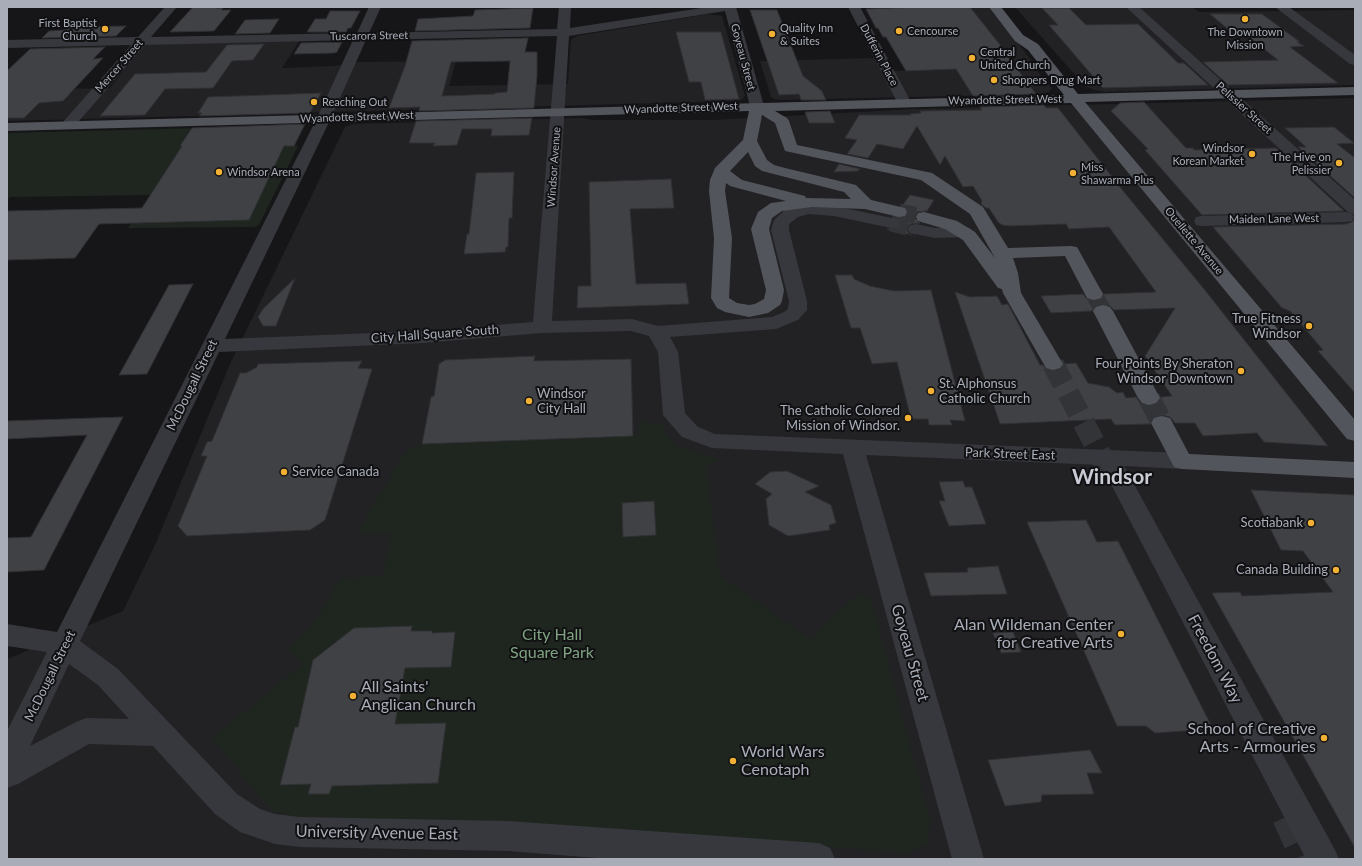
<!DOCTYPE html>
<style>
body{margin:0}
#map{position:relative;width:1362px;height:866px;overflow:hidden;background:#161618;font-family:Lato,sans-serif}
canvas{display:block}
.frame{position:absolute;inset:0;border:8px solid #a8adb8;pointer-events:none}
</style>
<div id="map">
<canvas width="1362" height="866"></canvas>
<div class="frame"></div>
</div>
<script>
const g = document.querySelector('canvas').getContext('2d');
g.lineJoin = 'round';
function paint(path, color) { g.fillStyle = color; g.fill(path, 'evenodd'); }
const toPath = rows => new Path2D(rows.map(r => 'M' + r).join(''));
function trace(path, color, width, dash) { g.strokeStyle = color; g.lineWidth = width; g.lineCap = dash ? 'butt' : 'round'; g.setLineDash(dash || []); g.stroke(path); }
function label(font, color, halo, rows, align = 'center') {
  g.font = font + ' Lato,sans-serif'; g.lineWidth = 4; g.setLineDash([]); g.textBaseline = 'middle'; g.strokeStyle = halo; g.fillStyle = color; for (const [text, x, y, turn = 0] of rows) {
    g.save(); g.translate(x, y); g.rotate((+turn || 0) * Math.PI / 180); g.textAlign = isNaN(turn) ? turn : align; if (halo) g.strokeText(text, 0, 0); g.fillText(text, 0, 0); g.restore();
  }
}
const built = toPath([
 [921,7,994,7,1000,18,1035,66,1039,73,1052,88,1049,92,1039,94,783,100,774,99,771,97,760,61,875,58,894,71,956,69,950,49],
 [1015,7,1192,7,1199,12,1355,10,1355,85,1105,92,1094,90,1085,86],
 [708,14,722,16,745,96,742,100,732,101,7,121,7,90,110,88,141,48,148,43,300,40,282,68,334,66,360,62,456,61,449,86,568,84,571,40,577,36],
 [1355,98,1355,859,7,859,7,659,123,611,155,545,230,364,345,127,354,124,583,118,593,120,713,120,915,109]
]);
const green = toPath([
 [241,127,298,146,259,225,254,227,128,228,150,195,10,197,7,200,7,133],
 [638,422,662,424,666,434,677,446,720,459,706,466,720,576,811,639,858,594,871,599,930,821,928,844,907,853,548,824,301,817,272,811,212,738,304,663,287,651,307,631,325,606,339,579,383,575,391,534,357,533,402,457,413,447,422,444,639,436]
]);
const building = toPath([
 [193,7,216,7,215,8,223,8,221,10,231,10,214,31,170,32,193,7],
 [921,7,970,7,1001,46,1000,46,1036,94,973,96,956,69,906,71,886,37,883,37,878,28,876,28,866,9,921,7],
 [533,8,530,28,415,31,418,19,473,16,475,10,533,8],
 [1042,8,1069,8,1086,25,1138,24,1178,63,1184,63,1208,85,1103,88,1049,25,1058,25,1042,8],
 [750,10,777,10,803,76,822,91,826,100,801,100,799,94,779,95,750,10],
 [330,11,360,11,351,28,348,28,346,32,307,32,315,19,326,19,330,11],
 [1210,14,1262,14,1300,42,1297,42,1304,46,1290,47,1338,83,1228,85,1203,62,1278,60,1240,30,1229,30,1210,14],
 [279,19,270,33,235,34,245,20,279,19],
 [126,26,116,36,42,38,49,31,66,30,71,27,126,26],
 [676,32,721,32,739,99,705,100,701,82,689,82,676,32],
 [528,38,525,52,537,52,537,76,534,108,419,111,420,107,389,108,405,66,412,41,528,38],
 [510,61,507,92,495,93,495,94,442,96,451,62,510,61],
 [342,42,337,52,334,53,294,54,301,43,342,42],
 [264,44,253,60,232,61,213,88,165,89,145,115,100,116,135,74,206,72,227,45,264,44],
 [105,47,93,59,103,58,63,101,39,103,24,118,7,118,7,71,30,49,105,47],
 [321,93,310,113,199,116,202,113,198,113,208,97,321,93],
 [1144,102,1186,148,1193,148,1194,150,1276,148,1344,211,1202,215,1145,150,1148,149,1111,111,1120,103,1144,102],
 [1044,105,1046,108,1058,108,1124,192,1204,289,1328,446,1264,442,1257,433,1203,436,1195,423,1175,423,1170,417,1162,415,1154,417,1150,424,1115,425,1111,419,1000,424,955,292,970,297,997,296,1002,305,1008,304,1040,365,1043,365,1046,369,1053,371,1061,369,1064,364,1076,363,1088,383,1109,387,1117,393,1123,392,1126,398,1136,397,1141,404,1149,406,1157,404,1161,399,1161,397,1172,396,1145,356,1175,308,1114,310,1110,306,1103,304,1095,306,1092,311,1051,313,1041,296,1083,294,1087,299,1094,301,1101,299,1104,294,1156,292,1109,227,1069,229,1066,224,1009,226,1002,225,998,222,989,208,986,208,981,204,982,201,973,186,963,187,945,156,940,165,917,126,903,149,877,144,868,158,847,154,857,140,845,138,859,115,911,115,910,114,921,113,920,111,982,110,980,107,1044,105],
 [830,111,835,123,809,123,805,112,830,111],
 [532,118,529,135,491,136,492,129,462,129,457,145,433,146,435,143,409,143,416,121,532,118],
 [305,124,294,146,284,146,249,220,99,224,75,258,7,260,7,211,142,208,182,146,180,146,192,128,305,124],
 [1334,127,1354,143,1337,144,1355,158,1355,198,1298,147,1306,147,1285,128,1334,127],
 [839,164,860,169,858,171,834,172,839,164],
 [514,172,512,218,509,218,508,247,506,247,505,252,464,254,467,234,469,234,476,173,514,172],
 [671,179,674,208,630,209,636,284,686,283,689,304,577,308,578,286,591,286,589,182,671,179],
 [910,195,934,200,927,211,917,212,915,218,920,223,910,224,906,228,909,234,912,235,887,229,897,228,900,224,898,218,906,217,908,211,906,207,902,206,910,195],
 [1355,218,1355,393,1318,351,1323,350,1290,311,1282,308,1213,227,1346,224,1352,222,1355,218],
 [835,275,852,275,854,279,870,286,894,291,931,290,965,421,950,420,952,425,929,425,928,419,911,419,897,362,872,364,860,328,851,328,835,275],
 [295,278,276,326,263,326,258,317,263,309,295,278],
 [193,284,147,374,119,375,169,285,193,284],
 [535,356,534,361,631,359,633,436,422,444,431,397,434,396,439,364,445,360,535,356],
 [362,361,358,368,372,369,325,520,310,530,187,536,178,526,207,456,201,456,207,442,212,441,240,373,246,373,257,367,258,364,362,361],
 [123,417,44,570,7,572,7,538,31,537,87,435,7,439,7,421,123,417],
 [787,471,819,486,805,492,831,505,836,523,829,525,830,530,788,536,769,525,766,499,772,494,755,484,770,472,787,471],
 [963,481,965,487,972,487,986,524,949,526,939,501,945,501,939,482,963,481],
 [1251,490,1355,495,1355,848,1212,593,1240,592,1242,596,1333,592,1303,551,1281,550,1251,490],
 [654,501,656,535,623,537,622,503,654,501],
 [1086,520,1097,542,1118,541,1213,729,1155,733,1146,726,1117,726,1027,522,1086,520],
 [998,566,1007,594,931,596,924,573,968,572,967,568,998,566],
 [412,626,411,631,432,631,432,633,455,632,451,667,405,668,395,724,446,723,438,783,332,786,329,794,308,794,311,784,280,785,295,727,298,727,313,660,354,628,412,626],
 [1013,632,1021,652,1001,653,993,633,1013,632],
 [1090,750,1102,773,1087,773,1094,794,1042,795,1041,802,1005,806,988,760,1090,750]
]);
const minorTunnel = toPath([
 [891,223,916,229]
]);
const majorTunnelFar2 = toPath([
 [899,212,924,217],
 [1094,294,1103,311]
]);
const majorTunnelFar1 = toPath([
 [1053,364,1112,477],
 [1149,398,1162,423]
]);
const majorTunnel = toPath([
 [1286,817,1305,859]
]);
const minor = toPath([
 [165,7,177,7,151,37,357,33,369,7,381,7,369,33,557,29,559,7,571,7,570,28,708,7,736,7,764,106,762,109,757,110,752,109,750,106,725,11,569,36,552,321,632,319,658,326,772,317,784,312,788,309,789,301,771,230,773,223,775,219,786,209,809,204,834,206,897,219,899,223,897,227,891,228,834,216,809,214,798,217,789,224,789,230,807,301,807,310,798,320,776,329,670,337,678,352,685,413,698,427,715,434,1182,453,1190,455,1193,461,1190,467,1182,469,1124,466,1334,848,1339,859,1306,859,1101,465,866,455,984,859,952,859,843,454,712,448,682,437,663,415,658,352,649,336,631,331,542,333,423,343,219,352,80,641,118,669,237,794,260,809,275,814,300,817,508,821,819,843,830,848,835,859,610,859,508,851,300,847,275,844,240,832,215,814,153,746,89,744,18,784,7,788,7,731,47,652,7,646,7,624,57,632,317,118,353,40,145,45,73,128,68,129,63,128,61,125,63,122,131,45,7,48,7,40,138,37,165,7],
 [557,36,533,322,423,331,225,339,331,118,366,40,557,36],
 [69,664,98,685,129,719,86,718,76,722,30,746,69,664],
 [848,7,860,7,911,102,909,105,904,106,899,105,897,102,848,7],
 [1126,7,1139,7,1355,200,1355,214,1349,213,1126,7],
 [1275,7,1289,7,1355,55,1355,65,1350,64,1275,7],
 [1346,212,1352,213,1354,217,1352,221,1346,222,1202,226,1196,225,1194,221,1196,217,1202,216,1346,212],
 [916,224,935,228,964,227,970,228,973,232,970,236,964,237,935,238,910,233,907,229,910,225,916,224]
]);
const major = toPath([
 [989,7,1001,7,1023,35,1038,44,1078,94,1355,87,1355,95,1085,102,1355,420,1355,441,1347,439,1071,103,775,111,787,118,789,121,797,145,932,173,983,207,1008,248,1071,246,1077,247,1103,294,1101,298,1094,300,1087,298,1065,256,1013,258,1018,273,1021,293,1063,364,1060,368,1053,370,1046,368,1003,293,1002,289,998,288,963,240,945,229,918,221,916,217,918,213,924,212,957,221,975,232,995,258,970,214,921,180,785,151,775,123,762,115,757,141,767,160,774,165,785,168,856,185,871,200,905,208,907,212,905,216,899,217,865,209,812,207,782,211,772,218,769,229,784,290,782,301,780,305,768,313,749,317,725,312,717,308,711,298,714,238,709,191,710,180,715,168,743,140,749,111,7,131,7,123,1064,95,1028,50,1015,41,989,7],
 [748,152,755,166,762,171,844,192,851,199,806,198,805,196,742,180,730,171,748,152],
 [726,183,730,186,786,201,771,203,758,212,751,229,766,290,764,299,755,304,749,305,737,303,729,298,732,238,725,191,726,183],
 [1103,305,1110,307,1113,311,1160,398,1156,403,1149,405,1142,403,1138,398,1093,311,1096,307,1103,305],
 [1162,416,1170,418,1189,454,1355,462,1355,478,1182,469,1174,467,1151,423,1154,418,1162,416]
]);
const markers = [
 [1245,19,4,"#f2b134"],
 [105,29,4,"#f2b134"],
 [899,31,4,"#f2b134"],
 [772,34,4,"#f2b134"],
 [972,58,4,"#f2b134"],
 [994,80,4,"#f2b134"],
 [314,102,4,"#f2b134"],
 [1252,154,4,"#f2b134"],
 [1339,163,4,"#f2b134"],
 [219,172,4,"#f2b134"],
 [1073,173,4,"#f2b134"],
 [1309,326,4,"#f2b134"],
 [1241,371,4,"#f2b134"],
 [931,391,4,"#f2b134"],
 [529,401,4,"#f2b134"],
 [908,418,4,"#f2b134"],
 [284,472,4,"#f2b134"],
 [1311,523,4,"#f2b134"],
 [1336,570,4,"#f2b134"],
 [1121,634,4,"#f2b134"],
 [353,696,4,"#f2b134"],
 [1324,738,4,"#f2b134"],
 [733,761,4,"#f2b134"]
];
const farPoinames = [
 ["First Baptist",97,23,"right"],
 ["Church",97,36,"right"],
 ["Quality Inn",780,28],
 ["& Suites",780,41],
 ["Cencourse",907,31],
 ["The Downtown",1245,32,"center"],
 ["Mission",1245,45,"center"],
 ["Central",980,52],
 ["United Church",980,65],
 ["Shoppers Drug Mart",1002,80],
 ["Reaching Out",322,102],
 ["Windsor",1244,148,"right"],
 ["Korean Market",1244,161,"right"],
 ["The Hive on",1331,157,"right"],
 ["Pelissier",1331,170,"right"],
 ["Miss",1081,167],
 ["Shawarma Plus",1081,180],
 ["Windsor Arena",227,172]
];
const farStreetnames = [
 ["Tuscarora Street",369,36,-1],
 ["Dufferin Place",879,55,62],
 ["Goyeau Street",743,57,75],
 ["Mercer Street",119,66,-49],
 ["Wyandotte Street West",1005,100,-1],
 ["Wyandotte Street West",681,108,-2],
 ["Pelissier Street",1244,108,42],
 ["Wyandotte Street West",357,117,-2],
 ["Windsor Avenue",554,167,-86],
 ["Maiden Lane West",1274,219,-1],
 ["Ouellette Avenue",1194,241,50]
];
const poiNames = [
 ["True Fitness",1301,319],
 ["Windsor",1301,334],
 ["Four Points By Sheraton",1233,364],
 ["Windsor Downtown",1233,379],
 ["St. Alphonsus",939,384,"left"],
 ["Catholic Church",939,399,"left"],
 ["Windsor",537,394,"left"],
 ["City Hall",537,409,"left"],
 ["The Catholic Colored",900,411],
 ["Mission of Windsor.",900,426],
 ["Service Canada",292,472,"left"],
 ["Scotiabank",1303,523],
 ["Canada Building",1328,570]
];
const streetNames = [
 ["City Hall Square South",435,334,-4],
 ["McDougall Street",192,385,-64],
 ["Park Street East",1010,454,2],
 ["McDougall Street",50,676,-64]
];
const nearPoinames = [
 ["Alan Wildeman Center",1113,625],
 ["for Creative Arts",1113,643],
 ["All Saints'",361,687,"left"],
 ["Anglican Church",361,705,"left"],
 ["School of Creative",1316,729],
 ["Arts - Armouries",1316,747],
 ["World Wars",741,752,"left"],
 ["Cenotaph",741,770,"left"]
];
const nearParknames = [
 ["City Hall",552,635],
 ["Square Park",552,653]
];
const nearStreetnames = [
 ["Goyeau Street",910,653,74],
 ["Freedom Way",1215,659,62],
 ["University Avenue East",377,833,1]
];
const townNames = [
 ["Windsor",1112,477]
];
paint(built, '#222225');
paint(green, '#1e261f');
paint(building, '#404145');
trace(building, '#303034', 1);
trace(minorTunnel, '#333438', 17, [17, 8]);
trace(majorTunnelFar2, '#333438', 17, [17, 8]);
trace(majorTunnelFar1, '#333438', 22, [22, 11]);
trace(majorTunnel, '#333438', 28, [28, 14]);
paint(minor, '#37383d');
paint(major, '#53555c');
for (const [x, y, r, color] of markers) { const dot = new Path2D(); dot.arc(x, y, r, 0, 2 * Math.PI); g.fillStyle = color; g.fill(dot); trace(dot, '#111113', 1.5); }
label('11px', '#a8adb8', '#111113', farPoinames, 'left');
label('11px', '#a8adb8', '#111113', farStreetnames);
label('13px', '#a8adb8', '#111113', poiNames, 'right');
label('13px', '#a8adb8', '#111113', streetNames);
label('16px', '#a8adb8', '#111113', nearPoinames, 'right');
label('16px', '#7fa381', '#111113', nearParknames);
label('16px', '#a8adb8', '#111113', nearStreetnames);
label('bold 21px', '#c9ccd4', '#111113', townNames);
</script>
